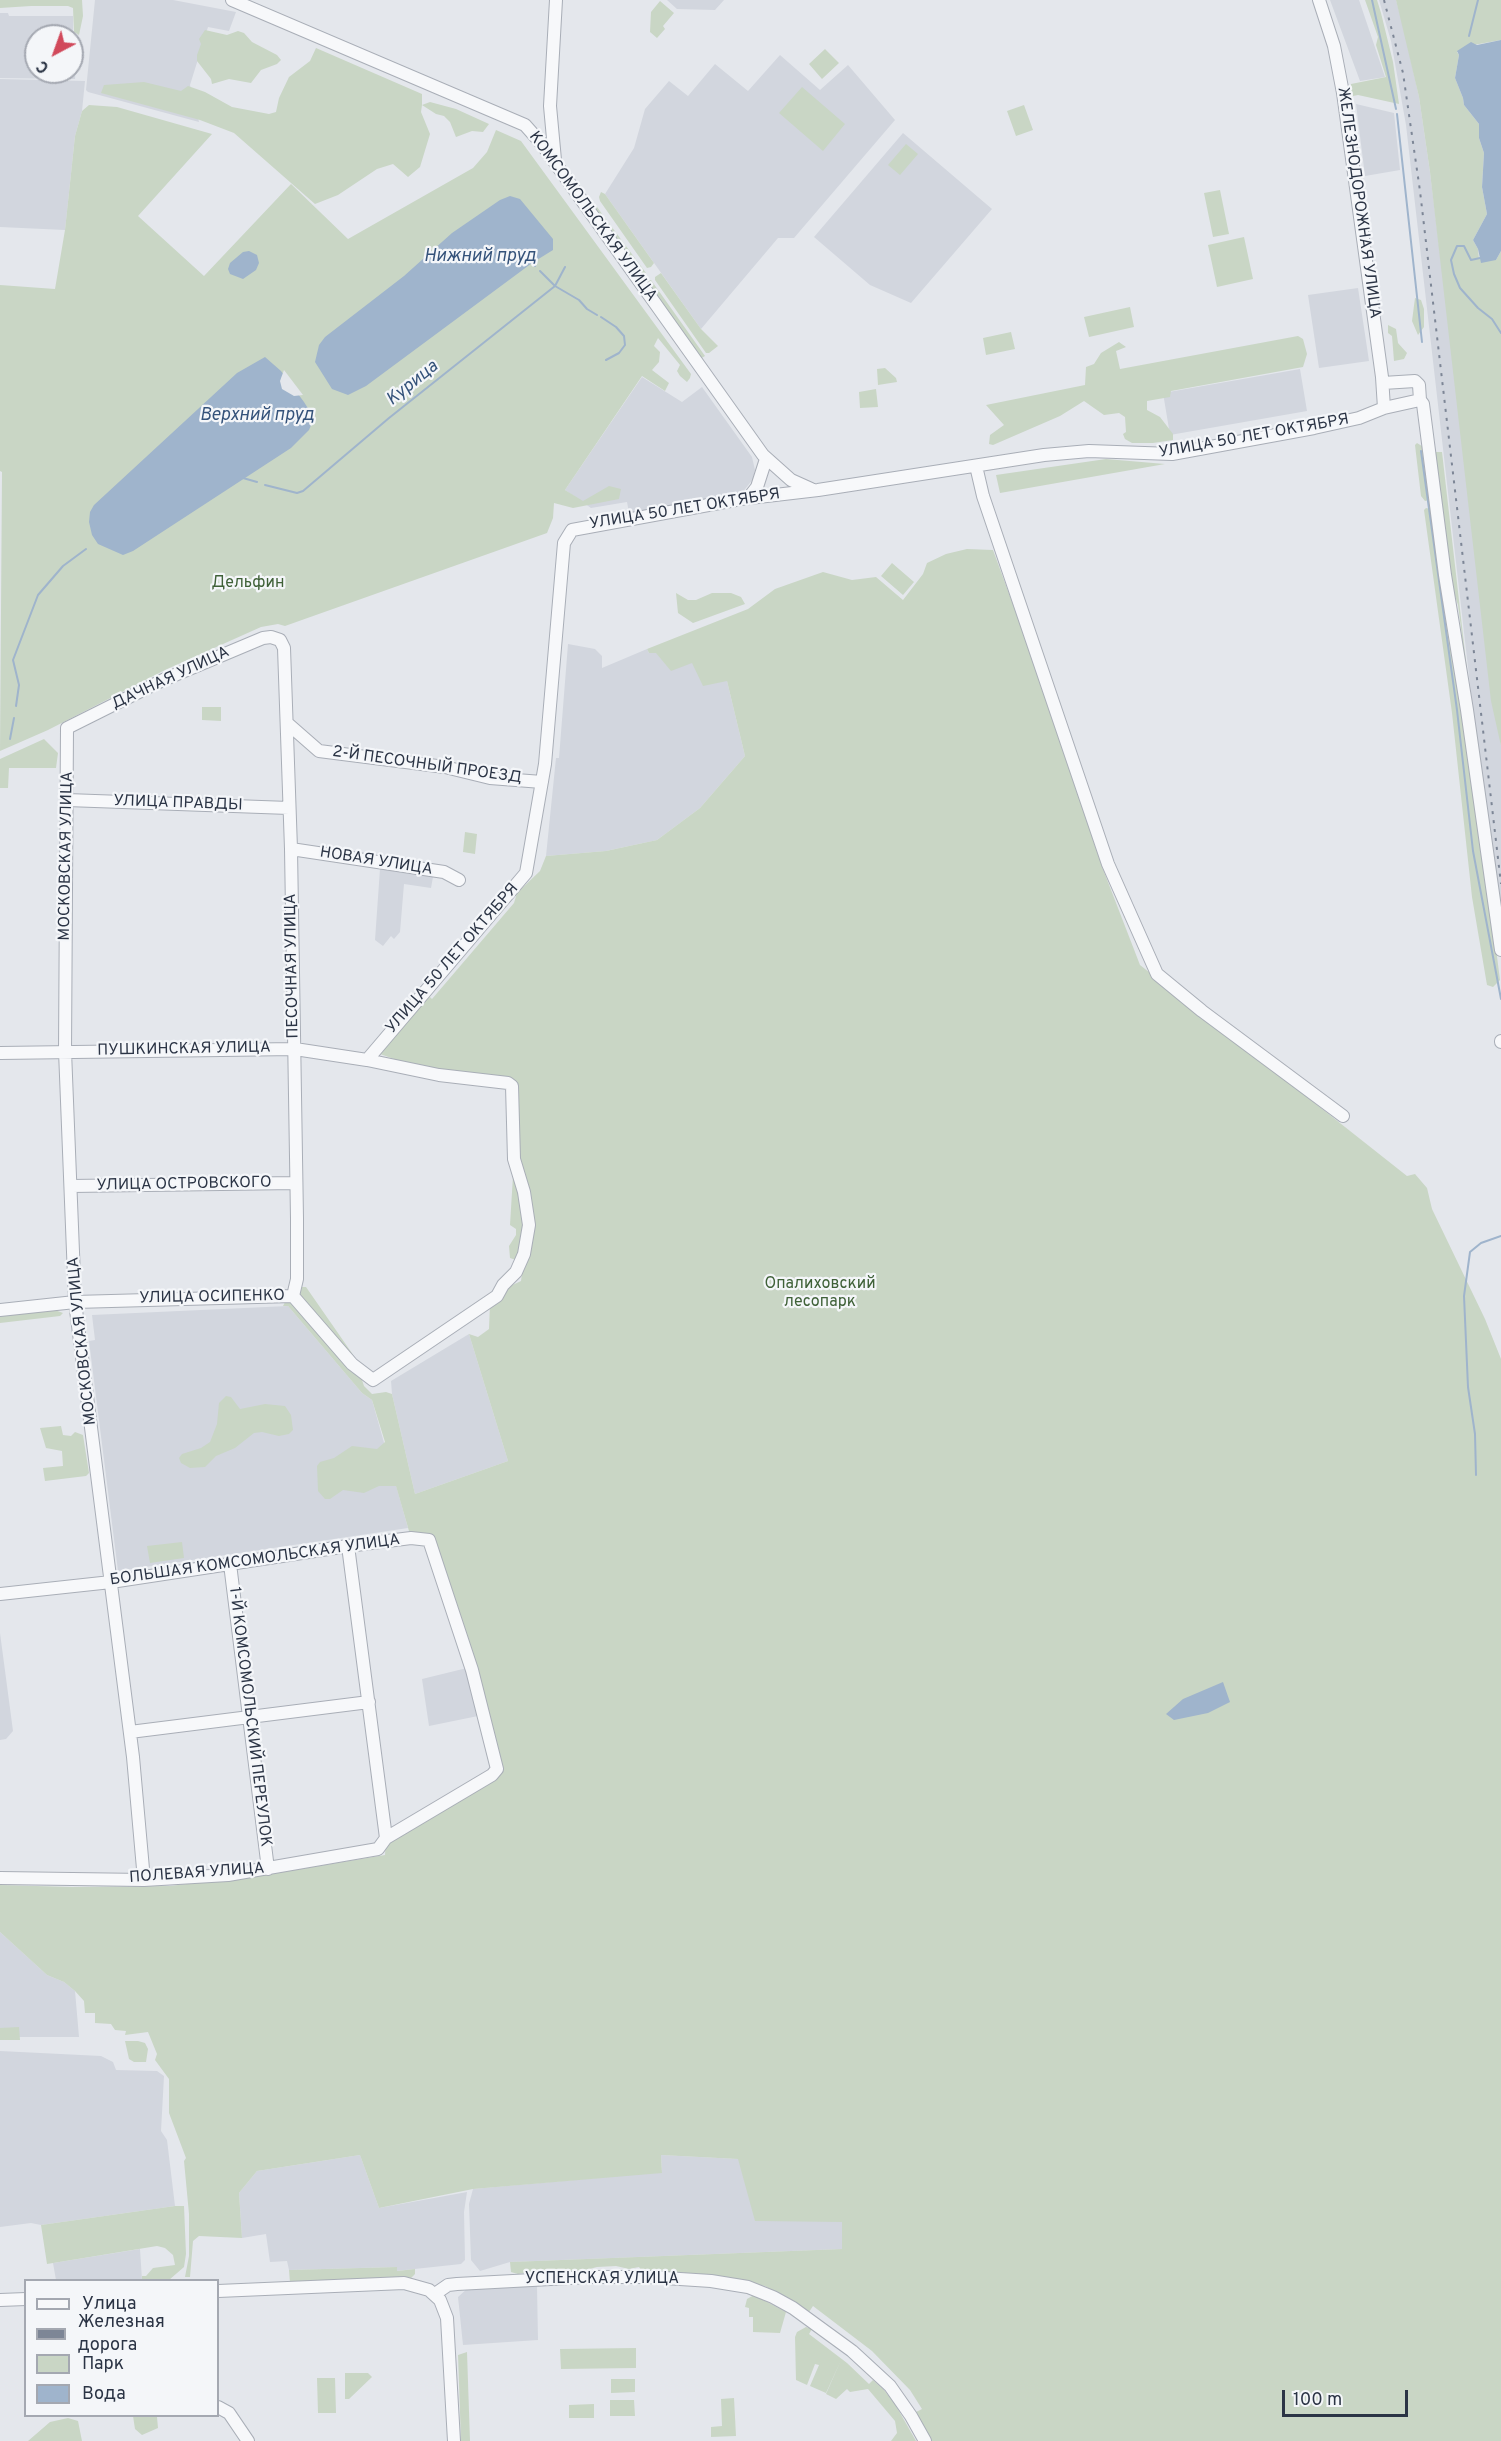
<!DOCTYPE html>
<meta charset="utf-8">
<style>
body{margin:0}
#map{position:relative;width:1501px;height:2441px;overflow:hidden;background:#e4e7ec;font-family:Overpass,sans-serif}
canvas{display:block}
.legend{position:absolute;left:24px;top:2279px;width:195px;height:138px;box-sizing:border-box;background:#f4f6f9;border:2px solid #a4a8b1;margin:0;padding:8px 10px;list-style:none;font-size:18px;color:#2b3445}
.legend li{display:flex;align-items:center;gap:12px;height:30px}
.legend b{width:30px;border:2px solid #a4a8b1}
.north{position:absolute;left:24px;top:24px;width:60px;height:60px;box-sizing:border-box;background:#f4f6f9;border:2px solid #a4a8b1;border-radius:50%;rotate:221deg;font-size:16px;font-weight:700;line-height:24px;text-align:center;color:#2b3445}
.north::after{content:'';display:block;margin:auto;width:21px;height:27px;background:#d1495b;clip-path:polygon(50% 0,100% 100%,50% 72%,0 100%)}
.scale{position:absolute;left:1282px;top:2390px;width:126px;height:27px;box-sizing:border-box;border:3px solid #2b3445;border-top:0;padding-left:8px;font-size:18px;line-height:21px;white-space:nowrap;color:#2b3445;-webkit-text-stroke:4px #f4f6f9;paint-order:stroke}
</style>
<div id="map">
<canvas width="1501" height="2441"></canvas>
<ul class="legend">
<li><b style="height:8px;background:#f7f8fa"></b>Улица</li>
<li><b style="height:8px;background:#7d8696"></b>Железная дорога</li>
<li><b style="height:16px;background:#c9d6c5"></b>Парк</li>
<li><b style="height:16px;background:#9fb4cc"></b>Вода</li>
</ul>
<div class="north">С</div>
<div class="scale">100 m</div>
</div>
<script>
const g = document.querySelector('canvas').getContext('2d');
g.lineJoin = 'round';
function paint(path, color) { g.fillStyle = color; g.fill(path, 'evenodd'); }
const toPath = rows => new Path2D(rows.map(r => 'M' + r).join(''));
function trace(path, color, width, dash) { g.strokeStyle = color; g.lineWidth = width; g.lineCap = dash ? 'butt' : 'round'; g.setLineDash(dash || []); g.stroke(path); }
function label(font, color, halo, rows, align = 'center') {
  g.font = font + ' Overpass,sans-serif'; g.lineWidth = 4.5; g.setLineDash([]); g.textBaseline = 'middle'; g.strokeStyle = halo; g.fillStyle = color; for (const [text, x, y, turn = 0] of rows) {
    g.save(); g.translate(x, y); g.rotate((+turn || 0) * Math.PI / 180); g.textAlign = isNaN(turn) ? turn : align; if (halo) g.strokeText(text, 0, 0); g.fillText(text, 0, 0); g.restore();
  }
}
const built = toPath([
 [95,0,173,0,236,12,229,31,208,27,190,85,199,122,88,92,86,90],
 [667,0,724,0,715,10,677,9],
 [1330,0,1359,0,1385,77,1360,81],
 [1379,0,1396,0,1403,25,1419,97,1430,172,1501,746,1501,921,1472,702,1406,125,1391,41],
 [0,13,8,13,9,16,73,16,73,48,79,49,79,65,76,65,75,79,0,78],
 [36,36,72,36,72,72,36,72],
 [780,55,820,90,848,65,895,120,794,238,778,238,701,329,605,194,634,148,645,109,669,81,688,96,715,64,748,91],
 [0,79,85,81,82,111,75,136,65,230,0,227],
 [1356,104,1394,113,1400,170,1365,176],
 [903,133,992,209,911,303,870,285,814,237],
 [1358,288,1369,361,1319,368,1308,295],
 [1300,369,1307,411,1170,435,1163,393],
 [642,377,682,402,702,387,752,457,755,470,753,479,742,493,629,513,627,502,591,508,565,490],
 [568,644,595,649,602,656,602,668,647,649,649,653,656,652,693,663,727,681,745,756,700,808,657,840,606,851,546,856,556,758,559,758],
 [380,869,433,877,431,888,404,884,400,932,394,939,391,936,383,946,375,940],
 [288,1306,362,1393,372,1400,408,1528,118,1571,89,1341,95,1340,92,1315],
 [469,1334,508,1461,415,1494,392,1394,391,1381],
 [0,1633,13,1731,6,1739,0,1740],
 [467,1668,478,1716,429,1726,422,1679],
 [0,1932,47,1975,64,1982,75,1991,79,2037,0,2037],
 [0,2051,101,2056,113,2062,116,2070,157,2071,164,2076,161,2131,167,2140,175,2206,41,2225,31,2223,0,2227],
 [360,2155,379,2208,467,2192,464,2212,465,2260,461,2264,396,2271,396,2267,289,2270,287,2261,270,2262,266,2234,242,2238,239,2193,257,2171],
 [661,2155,738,2159,843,2222,842,2249,510,2262,480,2271,471,2260,469,2204,473,2189,662,2172],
 [140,2249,142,2280,56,2280,53,2263],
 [537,2286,538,2340,463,2345,458,2297,468,2288]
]);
const green = toPath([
 [0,0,82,0,83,16,79,35,74,32,73,8,68,6,31,6,0,8],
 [1365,0,1377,0,1381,13,1393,62,1399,104,1358,95,1353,96,1351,91,1351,84,1386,77,1376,45,1378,37],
 [1396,0,1501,0,1501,40,1468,46,1457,52,1459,55,1455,78,1463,98,1464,105,1479,124,1479,138,1484,153,1482,187,1487,214,1473,240,1478,249,1479,259,1496,260,1501,251,1501,746,1491,701,1430,172,1419,97],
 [660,1,674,13,663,26,665,29,657,38,650,32,651,12],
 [205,30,227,35,238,31,244,33,252,42,277,55,281,60,277,64,261,70,251,83,229,79,212,84,211,79,197,61,197,55,201,44,199,39],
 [316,48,422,94,422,105,430,102,456,109,489,124,483,132,472,131,456,137,450,122,444,116,436,114,422,105,421,112,430,134,420,167,408,177,393,164,377,169,338,195,315,204,234,133,200,120,101,93,104,85,144,82,181,91,188,86,205,92,232,107,269,114,276,112,279,98,289,77,310,61],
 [825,49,839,63,822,79,809,64],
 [802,87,845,124,823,151,779,113],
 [89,105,117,107,212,134,138,216,204,276,291,184,348,239,473,168,487,152,496,130,521,141,691,374,690,378,687,382,680,376,677,371,680,365,658,338,654,346,660,352,659,362,652,370,669,383,665,391,642,376,565,490,583,501,609,486,621,489,619,499,573,508,554,503,553,518,547,533,285,626,278,624,261,627,165,670,48,730,0,751,2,472,0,471,0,285,55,289,65,230,75,136,82,111],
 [1024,105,1033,130,1016,136,1007,111],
 [906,144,918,154,900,175,888,165],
 [1220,190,1229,234,1213,237,1204,193],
 [601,192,605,194,654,263,651,267,647,268,600,201,599,197],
 [594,203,646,273,644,277,593,207],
 [1244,237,1253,279,1217,287,1208,245],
 [661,273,701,329,718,346,709,353,706,353,655,280,655,277],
 [651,280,705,356,700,359,647,282],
 [1415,298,1421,300,1424,309,1424,327,1418,335,1412,321],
 [1130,307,1134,327,1089,337,1084,317],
 [1388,325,1396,329,1398,343,1407,353,1404,359,1394,361,1392,336,1388,333],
 [1011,332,1015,349,986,355,983,338],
 [1298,336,1303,339,1307,354,1303,367,1171,391,1170,397,1147,401,1147,410,1160,417,1173,434,1173,440,1153,443,1132,443,1125,439,1123,434,1126,432,1125,417,1119,413,1104,415,1084,401,1060,416,993,445,989,444,990,435,1004,425,986,405,1085,385,1086,367,1094,364,1101,353,1119,342,1126,347,1116,351,1120,369],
 [885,368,896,378,897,382,878,385,877,369],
 [876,389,878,407,860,408,859,392],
 [1417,443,1425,448,1430,496,1429,500,1425,501,1421,496,1415,445],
 [1435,452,1442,452,1468,679,1460,639,1462,636,1458,605,1452,587],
 [1106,459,1165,464,1000,493,996,475],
 [1426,508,1431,509,1488,886,1500,980,1493,987,1487,985,1472,897,1452,713,1424,510],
 [967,549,993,550,1041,681,1101,864,1140,965,1407,1176,1415,1174,1427,1188,1432,1209,1485,1319,1501,1359,1501,2441,932,2441,916,2412,922,2409,910,2390,872,2351,813,2306,809,2312,765,2286,701,2274,641,2270,639,2267,629,2269,616,2266,597,2267,578,2272,540,2270,518,2274,511,2272,510,2262,842,2249,842,2222,755,2221,738,2159,661,2155,662,2173,473,2189,379,2208,360,2155,257,2171,239,2193,242,2238,199,2236,193,2241,190,2277,185,2277,189,2256,189,2214,184,2161,186,2158,169,2113,169,2079,155,2060,157,2054,148,2032,125,2035,126,2031,115,2030,111,2024,95,2023,95,2013,85,2013,84,2001,75,1991,64,1982,47,1975,0,1932,0,1885,72,1887,170,1886,270,1874,385,1855,386,1838,495,1773,429,1540,411,1538,396,1486,379,1486,364,1493,343,1490,330,1499,325,1499,318,1491,317,1466,320,1462,334,1458,352,1446,377,1449,385,1442,372,1400,362,1393,288,1306,283,1306,286,1300,295,1302,361,1377,364,1386,372,1394,386,1392,392,1394,415,1494,508,1461,469,1334,478,1337,489,1329,490,1304,504,1289,521,1281,522,1273,516,1260,510,1258,509,1246,516,1235,516,1229,510,1225,514,1159,512,1086,439,1075,380,1054,429,996,432,999,514,903,517,893,540,871,546,856,606,851,657,840,700,808,745,756,727,681,703,686,692,663,671,671,656,653,649,653,647,649,748,609,775,589,823,572,852,580,876,577,903,600,923,574,927,563,946,554],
 [892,563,914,582,903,595,881,576],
 [676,593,688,600,696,600,712,593,731,593,741,597,745,604,693,623,678,613],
 [202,707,221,707,221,721,202,720],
 [44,739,58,753,56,768,9,768,8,788,0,788,0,759],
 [465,832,477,834,475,854,463,852],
 [302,1287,306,1287,356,1359,348,1354,301,1299,300,1294],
 [52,1309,63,1313,60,1316,0,1323,0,1315],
 [226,1396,231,1397,240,1409,265,1404,285,1406,291,1415,293,1430,289,1434,279,1436,262,1432,254,1433,235,1448,216,1456,205,1467,190,1468,181,1463,179,1458,182,1454,201,1448,210,1442,217,1424,219,1403],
 [61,1426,63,1435,71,1436,75,1432,83,1435,89,1473,86,1476,45,1481,43,1468,63,1466,62,1451,46,1448,40,1428],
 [182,1542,184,1558,150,1563,147,1546],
 [19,2027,20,2040,0,2040,0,2028],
 [125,2041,138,2041,145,2043,148,2049,146,2062,134,2062,129,2059],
 [175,2206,184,2206,186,2254,184,2267,169,2280,142,2280,142,2276,146,2276,153,2268,175,2265,173,2255,165,2248,157,2246,47,2264,41,2225],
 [397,2267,397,2271,415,2269,415,2274,410,2279,290,2283,289,2270],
 [754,2295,786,2312,780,2333,753,2332,753,2317,749,2317,749,2308,745,2307,747,2299],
 [806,2327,812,2329,809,2334,847,2363,869,2384,873,2380,884,2390,895,2404,916,2441,891,2441,897,2433,895,2421,868,2389,850,2392,847,2389,836,2399,826,2394,841,2360,826,2393,810,2386,819,2365,815,2364,807,2385,796,2380,795,2337,797,2332],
 [636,2348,636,2368,561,2369,560,2349],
 [467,2352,470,2441,461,2441,458,2355],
 [345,2373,368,2373,372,2377,349,2399,345,2399],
 [317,2378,335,2378,336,2413,318,2413],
 [611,2379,635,2379,635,2392,611,2393],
 [734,2398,736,2436,711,2437,711,2427,722,2426,721,2399],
 [610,2400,634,2400,635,2416,610,2416],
 [594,2404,594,2418,569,2418,569,2405],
 [133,2416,157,2417,158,2428,142,2435,135,2429],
 [68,2418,78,2421,82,2441,28,2441,50,2422]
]);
const water = toPath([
 [1501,40,1501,251,1496,260,1481,263,1478,249,1473,240,1487,214,1482,187,1484,153,1479,138,1479,124,1464,105,1463,98,1455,78,1459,55,1457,51,1471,42,1477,45],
 [510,196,520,199,553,239,553,250,532,263,366,386,348,395,332,389,315,362,319,345,325,337,404,276,452,233,500,200],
 [249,251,257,255,259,263,256,270,243,279,230,274,228,269,230,263,243,252],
 [265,357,281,371,304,402,314,418,309,430,291,448,133,551,123,555,98,544,92,535,89,522,90,512,94,505,237,373],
 [1223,1682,1230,1702,1208,1713,1174,1720,1166,1714,1183,1699]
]);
const pier = toPath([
 [284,370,303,395,294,396,282,389,280,381]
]);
const stream = toPath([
 [1372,0,1396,109],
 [1469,36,1478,0],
 [1397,114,1422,342],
 [1480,258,1471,260,1464,246,1457,246,1451,260,1454,274,1460,288,1478,308,1492,319,1501,333],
 [532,263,535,266],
 [540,271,555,286,579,300,587,309,597,315],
 [601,317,616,327,624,336,625,345,619,353,606,360],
 [1421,451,1457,710,1473,851,1501,999],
 [243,478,257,482],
 [265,485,297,493,303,491,389,418,555,286,565,267],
 [16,706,19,685,13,660,38,595,63,566,86,549],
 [10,739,14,718],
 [1476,1475,1475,1434,1468,1387,1464,1296,1470,1252,1481,1243,1501,1236]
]);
const minor = toPath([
 [232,0,525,125,541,143,763,455,791,480,811,489],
 [1319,0,1334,46,1343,93,1382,377,1384,408],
 [555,160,550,106,556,0],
 [1383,383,1415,381,1419,385,1420,400,1423,404,1445,575,1467,710,1501,950],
 [976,466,983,496,1108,864,1157,974,1202,1011,1343,1116],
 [744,498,750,496,757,487,766,459],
 [287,723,319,751,445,767,490,778,542,782],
 [67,800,289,808],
 [291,849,444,872,459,880],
 [1501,1041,1501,1042],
 [0,1053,295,1049,367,1060,439,1075,508,1083,512,1086,514,1159,524,1192,529,1225,524,1254,516,1272,503,1285,497,1296,373,1380,352,1364,293,1296],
 [367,1060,526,873,545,764,564,543,572,530,741,499,818,490,1044,455,1089,451,1172,454,1314,428,1359,418,1384,408,1420,400],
 [71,1186,296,1183],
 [0,1310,75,1302,293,1296],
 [348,1546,386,1838],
 [230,1564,268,1869],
 [0,1594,111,1582,348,1546,411,1538,429,1540,472,1670,497,1769,492,1775,386,1838,378,1849,228,1875,144,1880,0,1878],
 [130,1732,369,1702],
 [144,1880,133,1757,75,1302,65,1051,67,728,163,680,263,638,271,637,280,640,284,648,291,849,297,1218,297,1279,293,1296],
 [218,2291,404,2283,429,2290,440,2300,447,2318,454,2441],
 [435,2294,448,2285,457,2284,588,2277,649,2277,711,2281,748,2287,773,2297,793,2308,852,2351,890,2386,911,2416,925,2441],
 [0,2300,26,2299],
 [218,2407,229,2413,248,2441]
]);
const rail = toPath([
 [1384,0,1403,73,1420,191,1501,884]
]);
const streetNames = [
 ["ЖЕЛЕЗНОДОРОЖНАЯ УЛИЦА",1358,203,82],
 ["КОМСОМОЛЬСКАЯ УЛИЦА",592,217,54],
 ["УЛИЦА 50 ЛЕТ ОКТЯБРЯ",1254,437,-10],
 ["УЛИЦА 50 ЛЕТ ОКТЯБРЯ",685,510,-9],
 ["ДАЧНАЯ УЛИЦА",171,679,-25],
 ["2-Й ПЕСОЧНЫЙ ПРОЕЗД",427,766,8],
 ["УЛИЦА ПРАВДЫ",178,804,2],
 ["МОСКОВСКАЯ УЛИЦА",67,856,-89],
 ["НОВАЯ УЛИЦА",376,862,9],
 ["УЛИЦА 50 ЛЕТ ОКТЯБРЯ",453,959,-49],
 ["ПЕСОЧНАЯ УЛИЦА",293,966,-91],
 ["ПУШКИНСКАЯ УЛИЦА",184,1050,-1],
 ["УЛИЦА ОСТРОВСКОГО",184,1185,-1],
 ["УЛИЦА ОСИПЕНКО",212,1298,-1],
 ["МОСКОВСКАЯ УЛИЦА",83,1341,-96],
 ["БОЛЬШАЯ КОМСОМОЛЬСКАЯ УЛИЦА",255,1561,-8],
 ["1-Й КОМСОМОЛЬСКИЙ ПЕРЕУЛОК",249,1717,83],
 ["ПОЛЕВАЯ УЛИЦА",197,1874,-4],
 ["УСПЕНСКАЯ УЛИЦА",602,2280]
];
const parkNames = [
 ["Дельфин",248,584],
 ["Опалиховский",820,1285],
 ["лесопарк",820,1303]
];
const waterNames = [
 ["Нижний пруд",480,257],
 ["Курица",413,384,-39],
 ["Верхний пруд",257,416]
];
paint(built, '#d2d6de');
paint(green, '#c9d6c5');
paint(water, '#9fb4cc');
paint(pier, '#e4e7ec');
trace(stream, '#9fb4cc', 2);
trace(minor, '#a9aeb7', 14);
trace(minor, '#f7f8fa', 12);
trace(rail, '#7d8696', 2, [3, 6]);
label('16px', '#2b3445', '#f4f6f9', streetNames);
label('16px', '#3f6138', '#f4f6f9', parkNames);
label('italic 18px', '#34527a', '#f4f6f9', waterNames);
</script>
